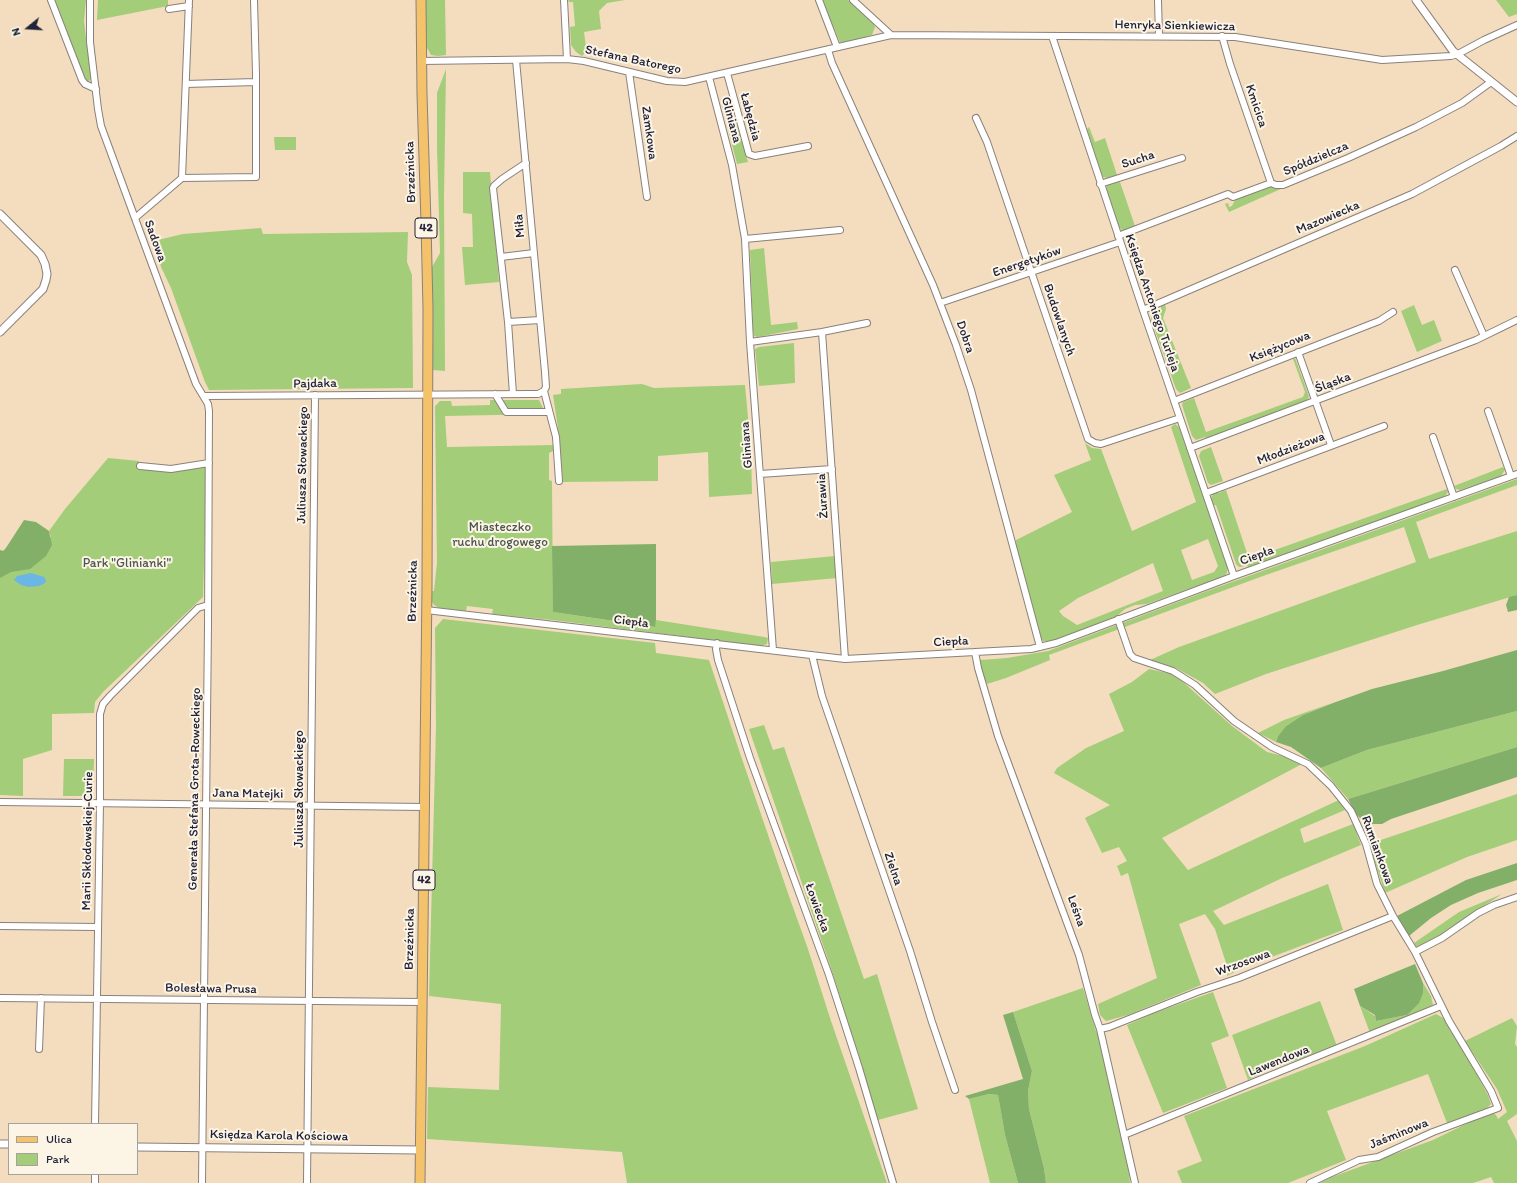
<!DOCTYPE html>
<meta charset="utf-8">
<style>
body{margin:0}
#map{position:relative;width:1517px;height:1183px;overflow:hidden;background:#f3ddbe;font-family:Itim,sans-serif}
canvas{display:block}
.legend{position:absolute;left:8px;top:1123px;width:130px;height:52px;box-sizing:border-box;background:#fcf5e5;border:1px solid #a5a1a1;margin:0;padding:5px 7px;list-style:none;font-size:12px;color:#22223b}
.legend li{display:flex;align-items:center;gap:8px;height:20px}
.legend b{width:20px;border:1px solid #a5a1a1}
.north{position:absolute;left:8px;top:8px;width:40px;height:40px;-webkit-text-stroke:3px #fcf5e5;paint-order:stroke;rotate:252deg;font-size:11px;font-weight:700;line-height:16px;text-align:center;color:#22223b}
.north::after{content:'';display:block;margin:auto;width:14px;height:18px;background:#22223b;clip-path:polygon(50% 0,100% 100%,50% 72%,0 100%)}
</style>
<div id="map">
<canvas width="1517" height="1183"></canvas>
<ul class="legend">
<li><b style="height:5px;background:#f4c26a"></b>Ulica</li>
<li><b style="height:11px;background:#a3cd79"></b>Park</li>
</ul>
<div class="north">N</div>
</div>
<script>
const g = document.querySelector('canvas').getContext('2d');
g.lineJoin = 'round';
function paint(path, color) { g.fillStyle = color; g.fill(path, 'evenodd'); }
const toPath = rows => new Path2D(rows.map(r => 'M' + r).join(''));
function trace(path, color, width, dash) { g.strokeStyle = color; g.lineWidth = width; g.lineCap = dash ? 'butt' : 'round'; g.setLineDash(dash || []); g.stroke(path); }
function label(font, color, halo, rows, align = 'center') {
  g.font = font + ' Itim,sans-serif'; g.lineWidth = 4; g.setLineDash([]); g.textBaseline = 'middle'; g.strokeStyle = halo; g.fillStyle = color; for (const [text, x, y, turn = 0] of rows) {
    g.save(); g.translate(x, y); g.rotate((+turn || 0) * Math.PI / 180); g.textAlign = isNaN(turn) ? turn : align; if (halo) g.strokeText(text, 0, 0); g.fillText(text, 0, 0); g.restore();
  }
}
const green = toPath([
 [53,0,86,0,84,21,91,79,89,81,87,81,84,79],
 [98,0,168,0,168,6,97,20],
 [426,0,445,0,446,55,438,56,431,55,426,46],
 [568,0,625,0,607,3,599,11,601,29,584,32,587,54,584,54,582,56,576,52,571,45,570,27,575,26,573,2,569,2],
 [822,0,848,0,874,24,875,27,872,35,844,43,840,42],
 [1496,0,1517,0,1517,14,1509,17],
 [446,69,444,197,445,371,432,370,432,267,440,253,437,148,437,93],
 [736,122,748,162,737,164,727,125],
 [1089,127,1095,142,1105,138,1117,175,1108,178,1103,177,1101,173,1087,129],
 [274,137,296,137,296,150,275,150],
 [463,172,490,172,499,282,465,285,462,247,473,247,472,214,463,213],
 [1120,182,1135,226,1127,230,1122,230,1119,227,1106,188,1108,184],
 [1269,187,1283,188,1229,212,1225,204,1228,203,1229,207,1232,206,1235,200],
 [261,228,263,234,408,232,407,262,412,275,413,388,209,390,205,382,171,288,161,267,156,249,158,240,183,234],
 [764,248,771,325,797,322,798,329,758,337,754,336,753,331,750,250],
 [1165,304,1166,309,1163,318,1191,388,1180,393,1176,389,1151,319,1152,314,1161,308,1161,306],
 [1414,305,1422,325,1434,320,1442,341,1417,352,1401,311],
 [794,343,795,383,759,386,755,349,759,347],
 [1295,358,1307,391,1309,397,1306,402,1206,439,1205,437,1196,440,1192,436,1182,405,1183,402,1194,398,1206,432,1303,397,1305,392,1293,359],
 [642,384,654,388,745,385,751,449,752,494,709,497,708,452,658,456,658,481,563,482,558,428,553,395,561,394,561,389],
 [490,400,539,400,546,414,445,416,447,447,554,445,553,451,549,453,549,480,552,481,553,612,654,627,656,620,764,637,768,638,767,644,761,646,552,620,492,614,493,609,467,606,466,611,439,608,434,605,431,600,432,591,434,591,437,563,435,406,440,401,451,401,452,406,490,405],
 [1175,424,1179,427,1228,567,1227,573,1224,576,1147,604,1135,605,1125,609,1117,616,1049,642,1043,641,1041,638,1016,545,1016,540,1072,512,1054,475,1091,460,1085,443,1092,448,1101,449,1132,531,1196,502,1171,427],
 [1208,539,1218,566,1214,572,1192,580,1181,550],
 [1153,563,1163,591,1077,625,1063,616,1059,611,1078,598],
 [1211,447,1223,481,1211,485,1208,483,1199,456,1201,451],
 [108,458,139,461,139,470,184,470,207,465,203,597,103,692,95,702,94,713,52,714,52,750,23,759,23,796,0,795,0,554,19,534,51,537,49,531,65,509],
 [1503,467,1505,470,1501,476,1460,490,1456,489,1454,486],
 [1517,479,1517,485,1416,522,1429,559,1517,531,1517,595,1417,625,1266,674,1215,694,1203,683,1176,668,1150,660,1179,647,1416,562,1404,527,1263,576,1049,655,1050,660,1006,678,987,684,982,673,980,660,1007,658,1048,651,1207,591],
 [1447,489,1448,492,1444,497,1248,567,1247,565,1241,567,1239,567,1236,564,1216,505,1213,506,1211,498,1213,494,1218,491,1219,493,1226,490,1247,553,1255,557],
 [835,556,837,578,772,584,771,562],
 [443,619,655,643,656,653,709,660,741,756,790,899,808,949,831,1021,887,1183,627,1183,622,1152,427,1139,428,1087,499,1090,501,1004,429,996,436,727,435,628],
 [1149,669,1172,674,1182,681,1232,726,1267,752,1291,758,1302,764,1162,838,1188,870,1339,800,1345,810,1300,829,1304,843,1353,824,1361,845,1280,879,1213,911,1224,925,1328,884,1343,930,1240,969,1227,976,1228,969,1215,929,1205,914,1179,924,1201,985,1128,1015,1106,1021,1100,1015,1098,1004,1157,978,1128,873,1121,876,1117,866,1127,861,1119,847,1102,853,1085,818,1110,805,1054,773,1057,768,1086,748,1124,731,1109,694,1132,682],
 [1332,703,1303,715,1286,726,1278,736,1276,742,1258,733,1284,720],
 [1517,711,1517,747,1348,799,1321,768,1367,750],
 [764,725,773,750,784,747,864,979,877,974,918,1109,878,1120,834,977,749,729],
 [64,759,94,759,93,794,90,796,63,796],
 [1517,794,1517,840,1467,857,1385,893,1369,844],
 [1502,894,1434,939,1417,947,1414,943,1459,912],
 [1423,983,1431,996,1433,1005,1370,1033,1360,1006,1375,1016,1376,1021,1407,1015,1423,993],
 [1083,988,1096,1031,1099,1037,1127,1157,1130,1183,1046,1183,1044,1168,1029,1109,1028,1091,1032,1071,1013,1012],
 [1213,992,1229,1036,1211,1043,1227,1088,1163,1113,1127,1025,1154,1013],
 [1320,1001,1337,1046,1271,1069,1248,1080,1232,1035],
 [1436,1014,1445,1019,1460,1044,1488,1095,1491,1104,1485,1110,1447,1123,1428,1074,1327,1111,1346,1160,1288,1183,1182,1183,1177,1171,1202,1161,1184,1116,1365,1046],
 [1512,1018,1517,1026,1515,1044,1517,1047,1517,1114,1507,1121,1517,1141,1517,1183,1494,1183,1491,1177,1473,1183,1320,1183,1332,1177,1433,1140,1478,1118,1493,1113,1496,1115,1498,1119,1507,1112,1497,1089,1465,1041],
 [989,1094,998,1095,1005,1135,1018,1183,990,1183,969,1099]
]);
const forest = toPath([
 [24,520,36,522,49,531,52,545,46,556,30,569,11,572,0,578,0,550,4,551],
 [656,544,656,620,655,627,553,612,552,546],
 [1517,595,1517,610,1508,612,1506,605,1509,597],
 [1517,650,1517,711,1367,750,1321,768,1291,747,1276,742,1278,736,1286,726,1303,715,1333,703,1372,689,1443,671],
 [1517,747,1517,777,1391,819,1382,824,1366,824,1356,814,1348,799],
 [1517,863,1517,880,1478,893,1451,905,1431,918,1409,936,1397,916,1466,880],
 [1415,964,1423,983,1423,993,1419,1003,1407,1015,1376,1021,1375,1015,1360,1006,1354,989],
 [1013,1012,1032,1071,1028,1091,1029,1109,1044,1168,1046,1183,1018,1183,1005,1135,998,1095,989,1094,969,1099,965,1096,1023,1079,1003,1015]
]);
const water = toPath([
 [31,573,44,577,46,580,45,583,39,586,29,587,21,585,14,580,17,576]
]);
const minor = toPath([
 [51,0,82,80,85,84,96,89],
 [90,0,90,42,98,109,101,126,196,384,208,404,209,411,208,626,202,1183],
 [564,0,567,59],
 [819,0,837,47],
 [853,0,891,35],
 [1158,0,1159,36],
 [169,9,189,6],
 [1052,36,1143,310,1234,576],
 [1222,36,1230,64,1271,183],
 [828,50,832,63,933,285,956,345,971,390,1040,647],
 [516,60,545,372,546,387,544,391,556,437,559,481],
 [421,61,567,59,584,61,667,81,685,82,891,35,1235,37,1382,60,1451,56,1458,54,1484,40,1517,25],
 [629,72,647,197],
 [727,73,749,154,755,156,808,146],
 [709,77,732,165,745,239,750,342,773,650],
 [186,84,256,82],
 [976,118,987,142,1088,439,1095,443,1101,444,1180,418],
 [182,178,189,0],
 [1100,184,1182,158],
 [135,218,182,178,256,177,256,74,254,0],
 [1118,236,1228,194,1233,197,1271,183,1276,185,1283,185,1348,158,1416,127,1462,103,1491,82],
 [745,239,840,230],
 [501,257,534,253],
 [1455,270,1484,336],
 [940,303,1120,242],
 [1143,310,1412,194,1501,146,1517,136],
 [508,322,540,320],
 [822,332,845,659],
 [750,342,822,332,867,323],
 [1298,352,1331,445],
 [495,394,506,412,549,412],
 [513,394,508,322,493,188,494,186,502,179,526,163],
 [204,396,531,394,538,394,544,391],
 [1174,401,1379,321,1393,312],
 [1488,411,1511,476],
 [1433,437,1454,497],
 [1190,448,1447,351,1476,340,1517,320],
 [140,466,171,469,209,463],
 [760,474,832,469],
 [1206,493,1384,426],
 [426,610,845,659,1031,649,1056,643,1234,576,1517,474],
 [1118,619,1130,654,1134,658,1173,671,1195,685,1234,721,1272,747,1308,764,1331,786,1351,811,1366,844,1377,884,1393,916,1415,952,1449,1021,1491,1091,1498,1108,1433,1132,1378,1157,1359,1160,1310,1183],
 [717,643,716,649,718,660,750,758,829,975,859,1068,893,1183],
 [975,652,978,668,998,736,1079,955,1095,1015,1100,1029,1135,1183],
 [812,655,822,696,910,951,932,1022,955,1090],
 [0,802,424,807],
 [0,926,98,927],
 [1415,952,1442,938,1478,913,1494,905,1517,897],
 [0,998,422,1002],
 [1100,1029,1109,1027,1197,992,1239,978,1393,916],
 [39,1049,41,998],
 [95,1124,100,803,100,714,103,704,110,696,198,608,208,605],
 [1124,1135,1441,1006],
 [95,1183,95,1174],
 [307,1183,315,395]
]);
const tertiary = toPath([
 [1416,0,1453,51,1517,102],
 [0,214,41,255,45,264,47,274,46,280,43,289,0,332],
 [0,1144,9,1144],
 [137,1147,420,1150]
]);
const primary = toPath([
 [420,1183,427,587,428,309,426,223,422,94,421,0]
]);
const shields = [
 [426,228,22],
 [424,880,22]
];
const shieldNames = [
 ["42",426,228],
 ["42",424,880]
];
const streetNames = [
 ["Henryka Sienkiewicza",1175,26,1],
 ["Stefana Batorego",633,60,12],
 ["Kmicica",1256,106,71],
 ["Łabędzia",750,117,75],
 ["Gliniana",731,120,75],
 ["Zamkowa",649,133,82],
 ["Spółdzielcza",1316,159,-23],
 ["Sucha",1138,160,-18],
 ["Brzeźnicka",411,172,-92],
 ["Mazowiecka",1328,218,-23],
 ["Miła",520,226,-95],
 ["Sadowa",155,241,70],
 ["Energetyków",1027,262,-19],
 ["Księdza Antoniego Turleja",1152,303,71],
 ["Budowlanych",1059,320,71],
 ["Dobra",965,337,71],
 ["Księżycowa",1280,347,-22],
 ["Śląska",1333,383,-21],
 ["Pajdaka",315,384,-1],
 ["Gliniana",747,445,-94],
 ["Młodzieżowa",1291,449,-21],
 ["Juliusza Słowackiego",303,465,-89],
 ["Żurawia",823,496,-94],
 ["Ciepła",1257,556,-20],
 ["Brzeźnicka",413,591,-89],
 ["Ciepła",631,622,7],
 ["Ciepła",951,642,-3],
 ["Generała Stefana Grota-Roweckiego",195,789,-89],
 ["Juliusza Słowackiego",300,789,-90],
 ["Jana Matejki",248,794,1],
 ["Marii Skłodowskiej-Curie",88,841,-89],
 ["Rumiankowa",1377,850,70],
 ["Zielna",893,869,71],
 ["Łowiecka",817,908,70],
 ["Leśna",1076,911,70],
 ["Brzeźnicka",410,939,-89],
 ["Wrzosowa",1243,963,-20],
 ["Bolesława Prusa",211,989,1],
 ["Lawendowa",1279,1061,-22],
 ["Jaśminowa",1399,1134,-22],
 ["Księdza Karola Kościowa",279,1136,1]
];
const parkNames = [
 ["Miasteczko",500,528],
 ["ruchu drogowego",500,543],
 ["Park \"Glinianki\"",127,564]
];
paint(green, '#a3cd79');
paint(forest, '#82b069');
paint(water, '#6cb6e5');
trace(minor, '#8a807c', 8);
trace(tertiary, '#8a807c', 9);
trace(primary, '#8a807c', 11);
trace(minor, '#fff', 6);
trace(tertiary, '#fff', 7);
trace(primary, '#f4c26a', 9);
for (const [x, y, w] of shields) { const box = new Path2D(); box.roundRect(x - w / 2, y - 10, w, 20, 3); g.fillStyle = '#fcf5e5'; g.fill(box); trace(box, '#22223b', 1); }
label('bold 12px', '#22223b', null, shieldNames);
label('13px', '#22223b', '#fcf5e5', streetNames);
label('13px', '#49554e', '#fcf5e5', parkNames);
</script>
